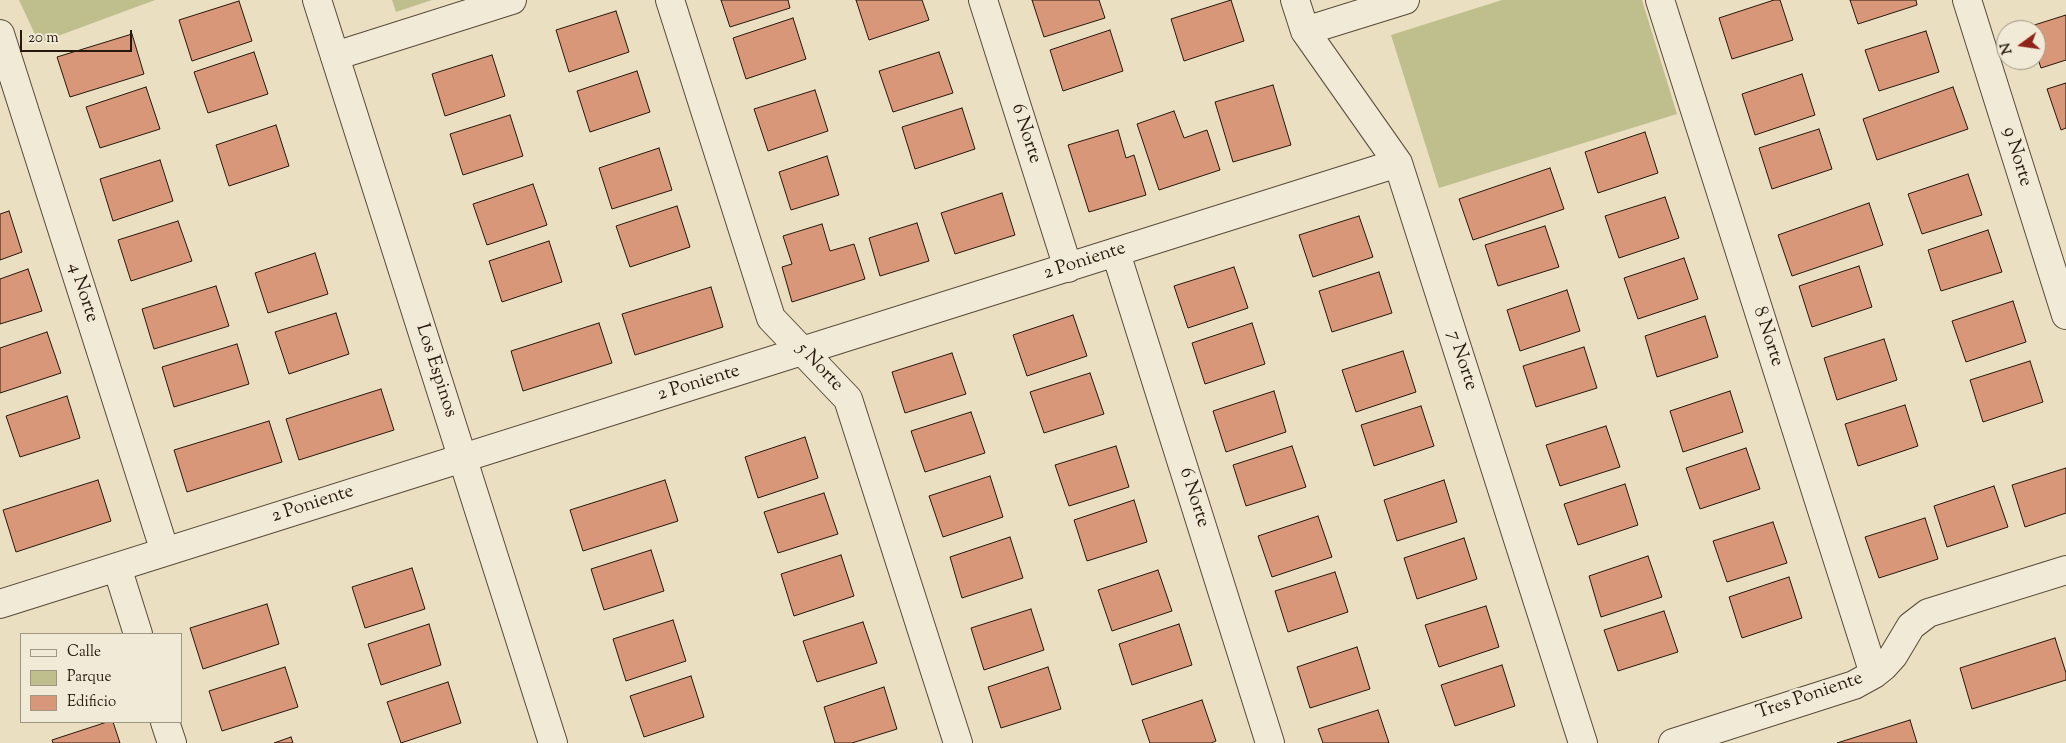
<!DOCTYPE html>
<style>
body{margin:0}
#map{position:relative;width:2066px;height:743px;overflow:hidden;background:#eadfc0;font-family:"Sorts Mill Goudy",serif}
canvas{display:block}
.legend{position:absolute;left:20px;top:633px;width:162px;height:90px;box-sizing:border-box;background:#f1ead6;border:1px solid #a09686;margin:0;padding:6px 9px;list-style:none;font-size:15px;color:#27180d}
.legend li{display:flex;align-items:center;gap:10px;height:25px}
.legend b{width:25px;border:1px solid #a09686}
.north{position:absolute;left:1996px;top:20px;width:50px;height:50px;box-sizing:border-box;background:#f1ead6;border:1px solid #a09686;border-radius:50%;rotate:256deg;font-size:14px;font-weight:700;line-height:20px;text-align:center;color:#27180d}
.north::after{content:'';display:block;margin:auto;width:18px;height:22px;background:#8f2418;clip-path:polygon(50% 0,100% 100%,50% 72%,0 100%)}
.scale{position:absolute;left:20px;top:30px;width:112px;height:22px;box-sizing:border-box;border:2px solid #27180d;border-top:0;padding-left:6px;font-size:15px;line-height:18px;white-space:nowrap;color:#27180d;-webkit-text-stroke:4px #f1ead6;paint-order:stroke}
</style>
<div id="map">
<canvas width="2066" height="743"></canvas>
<ul class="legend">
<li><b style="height:6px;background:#f1ead6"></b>Calle</li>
<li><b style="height:14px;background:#bfbf8d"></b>Parque</li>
<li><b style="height:14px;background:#d89779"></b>Edificio</li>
</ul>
<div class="north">N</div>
<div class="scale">20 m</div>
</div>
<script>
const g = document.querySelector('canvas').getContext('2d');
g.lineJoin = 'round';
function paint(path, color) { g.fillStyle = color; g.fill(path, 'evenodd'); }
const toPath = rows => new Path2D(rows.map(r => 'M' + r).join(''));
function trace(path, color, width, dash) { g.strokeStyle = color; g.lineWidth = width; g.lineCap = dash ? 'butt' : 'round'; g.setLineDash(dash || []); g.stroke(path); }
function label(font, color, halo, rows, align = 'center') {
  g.font = font + ' "Sorts Mill Goudy",serif'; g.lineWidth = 5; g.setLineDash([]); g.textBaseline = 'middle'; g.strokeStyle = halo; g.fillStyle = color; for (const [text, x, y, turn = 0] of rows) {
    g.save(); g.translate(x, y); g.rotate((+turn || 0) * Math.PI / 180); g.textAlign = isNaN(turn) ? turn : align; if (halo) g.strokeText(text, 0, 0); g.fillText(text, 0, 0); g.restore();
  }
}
const green = toPath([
 [19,0,155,0,39,43],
 [392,0,432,0,396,12],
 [1502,0,1642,0,1677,114,1439,188,1391,35]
]);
const building = toPath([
 [721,0,788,0,790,8,730,27,721,0],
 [856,0,922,0,929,20,869,40,856,0],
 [1032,0,1099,0,1105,18,1044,37,1032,0],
 [1231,0,1244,41,1184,61,1171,19,1231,0],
 [1774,0,1780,0,1793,40,1732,59,1719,18,1774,0],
 [1850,0,1916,0,1917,5,1858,24,1850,0],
 [239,1,252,41,192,61,179,20,239,1],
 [616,11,629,52,569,72,556,30,616,11],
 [2066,15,2066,60,2041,68,2036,53,2036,30,2028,30,2028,27,2066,15],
 [793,18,806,59,746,79,733,38,793,18],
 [1110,30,1123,71,1063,91,1050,50,1110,30],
 [1926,31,1939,72,1879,91,1865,50,1926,31],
 [132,34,144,74,70,97,57,57,132,34],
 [254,52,268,94,208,113,194,72,254,52],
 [939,52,953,93,893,112,879,71,939,52],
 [492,55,505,96,445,116,432,74,492,55],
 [637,71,650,112,590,132,577,91,637,71],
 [1802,74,1815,115,1755,135,1742,94,1802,74],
 [2066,83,2066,128,2061,130,2047,89,2066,83],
 [1273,85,1291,145,1233,162,1215,102,1273,85],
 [146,87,160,129,100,148,86,107,146,87],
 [1953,87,1968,129,1877,160,1863,119,1953,87],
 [815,90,828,131,768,151,754,109,815,90],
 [962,108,975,149,915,169,902,127,962,108],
 [1174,111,1184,138,1207,130,1220,170,1159,190,1137,124,1174,111],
 [510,115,523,156,463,175,450,134,510,115],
 [276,125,289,166,229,186,216,145,276,125],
 [1819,129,1832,169,1772,189,1759,148,1819,129],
 [1118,130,1126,158,1134,155,1146,195,1089,212,1068,145,1118,130],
 [1645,132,1658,173,1598,193,1585,152,1645,132],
 [659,148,672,190,612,209,599,168,659,148],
 [827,156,839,195,791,210,779,172,827,156],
 [160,160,173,201,113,221,100,179,160,160],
 [1550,168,1564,209,1473,240,1459,199,1550,168],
 [1968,174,1982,215,1922,234,1908,194,1968,174],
 [533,184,547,225,487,245,473,204,533,184],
 [1002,193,1015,235,955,254,941,213,1002,193],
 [1665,197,1679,238,1619,258,1605,216,1665,197],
 [1869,203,1883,245,1792,276,1778,235,1869,203],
 [677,206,690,247,630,267,616,226,677,206],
 [9,211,22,252,0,260,0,214,9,211],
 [1359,216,1373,257,1313,277,1299,235,1359,216],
 [178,221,192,261,131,281,118,240,178,221],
 [917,223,929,261,880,276,869,238,917,223],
 [822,224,830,251,854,244,865,279,792,302,782,267,792,264,783,236,822,224],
 [1545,226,1559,267,1498,286,1485,245,1545,226],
 [1988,230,2002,272,1941,291,1928,250,1988,230],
 [549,241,562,282,502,302,489,261,549,241],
 [315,253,328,294,268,313,255,273,315,253],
 [1684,258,1698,299,1638,319,1624,278,1684,258],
 [1859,266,1872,307,1812,327,1799,286,1859,266],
 [1234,267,1248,308,1188,328,1174,286,1234,267],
 [28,269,42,311,0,324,0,279,28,269],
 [1379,272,1392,313,1332,332,1319,291,1379,272],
 [216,286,229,326,154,349,142,309,216,286],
 [711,287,723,327,635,355,622,314,711,287],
 [1567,290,1580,331,1520,351,1507,310,1567,290],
 [2013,301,2026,342,1966,362,1952,321,2013,301],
 [336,313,349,354,289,374,275,332,336,313],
 [1073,315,1087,356,1027,376,1013,335,1073,315],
 [1705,316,1718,357,1657,377,1645,336,1705,316],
 [599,323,612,363,523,391,511,351,599,323],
 [1252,323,1265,364,1205,384,1192,343,1252,323],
 [47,332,61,373,0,393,0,348,47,332],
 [1884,339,1897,380,1837,400,1824,358,1884,339],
 [237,344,249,384,174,407,162,367,237,344],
 [1584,347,1597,388,1536,407,1523,366,1584,347],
 [1403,351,1416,392,1356,412,1342,370,1403,351],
 [952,353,966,394,905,413,892,372,952,353],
 [2030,361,2043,402,1983,422,1970,380,2030,361],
 [1090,373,1104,414,1044,433,1030,392,1090,373],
 [381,389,394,430,299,460,286,419,381,389],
 [1274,391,1286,432,1226,452,1213,411,1274,391],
 [1730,391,1743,432,1683,452,1670,411,1730,391],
 [67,396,80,438,20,457,6,416,67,396],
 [1905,405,1918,446,1858,466,1845,424,1905,405],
 [1421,406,1434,446,1374,466,1361,425,1421,406],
 [971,412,985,453,925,472,911,431,971,412],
 [269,421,282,462,187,492,174,450,269,421],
 [1606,426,1620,467,1560,486,1546,445,1606,426],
 [805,437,818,478,758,498,745,457,805,437],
 [1116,446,1129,487,1069,506,1055,465,1116,446],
 [1292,446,1306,487,1246,506,1233,465,1292,446],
 [1746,448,1760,489,1700,509,1686,468,1746,448],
 [2066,468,2066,513,2025,527,2012,485,2066,468],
 [990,476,1003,517,943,537,929,496,990,476],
 [98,480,111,521,16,552,3,510,98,480],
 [665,480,678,521,583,551,570,510,665,480],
 [1444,480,1457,522,1397,541,1384,500,1444,480],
 [1625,484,1638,525,1578,545,1564,504,1625,484],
 [1994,486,2008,527,1947,547,1934,506,1994,486],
 [824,493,838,534,778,553,764,512,824,493],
 [1134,500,1147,542,1087,561,1074,520,1134,500],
 [1318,516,1332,557,1272,577,1258,536,1318,516],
 [1925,518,1938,559,1879,578,1865,537,1925,518],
 [1773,522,1787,563,1727,582,1713,541,1773,522],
 [1010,537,1023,578,962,598,950,557,1010,537],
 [1464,538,1477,579,1417,599,1404,558,1464,538],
 [651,550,664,591,604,610,591,569,651,550],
 [841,555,854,596,794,616,781,574,841,555],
 [1648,556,1662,597,1601,617,1589,576,1648,556],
 [412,568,425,609,365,628,352,587,412,568],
 [1158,570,1172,611,1112,631,1098,590,1158,570],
 [1335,572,1348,612,1288,632,1275,591,1335,572],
 [1789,577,1802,618,1742,638,1729,597,1789,577],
 [267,604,279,644,203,669,190,628,267,604],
 [1486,606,1499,647,1439,667,1425,625,1486,606],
 [1031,609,1044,650,984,670,971,628,1031,609],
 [1664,611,1678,652,1618,671,1604,630,1664,611],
 [673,620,686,661,626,681,613,639,673,620],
 [863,622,877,663,817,682,803,641,863,622],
 [429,624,441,665,381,685,368,644,429,624],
 [1179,624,1192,665,1132,685,1119,644,1179,624],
 [2055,638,2066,673,2066,680,1972,709,1960,668,2055,638],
 [1357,647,1370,689,1310,708,1297,667,1357,647],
 [1502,665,1515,706,1455,726,1441,685,1502,665],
 [285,667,298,707,222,731,209,691,285,667],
 [1048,667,1061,709,1001,728,988,687,1048,667],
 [691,676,704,717,644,737,630,696,691,676],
 [448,682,461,723,401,743,387,702,448,682],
 [884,687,897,729,852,743,835,743,824,707,884,687],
 [1202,700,1216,741,1211,743,1150,743,1142,720,1202,700],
 [1378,710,1389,743,1323,743,1318,729,1378,710],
 [1910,720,1917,743,1837,743,1910,720],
 [107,722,113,722,120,743,53,743,52,740,107,722],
 [291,737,293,743,274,743,291,737]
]);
const minor = toPath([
 [670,0,771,318,848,399,958,743],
 [983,0,1068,268],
 [1295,0,1305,31,1398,163,1583,743],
 [1660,0,1874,674],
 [1967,0,2066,315],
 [1305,31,1405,0],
 [0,34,165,552],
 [335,56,512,0],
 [1116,253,1270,743],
 [117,567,138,634],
 [0,604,1398,163],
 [165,722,172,743],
 [1673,743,1854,685,1874,674,1884,666,1893,656,1911,626,1928,613,2066,570]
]);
const tertiary = toPath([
 [317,0,553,743]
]);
const streetNames = [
 ["6 Norte",1025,134,72],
 ["9 Norte",2016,157,73],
 ["2 Poniente",1085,262,-18],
 ["4 Norte",82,293,72],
 ["8 Norte",1767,337,72],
 ["7 Norte",1461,361,72],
 ["5 Norte",819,368,47],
 ["Los Espinos",435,371,72],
 ["2 Poniente",699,384,-17],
 ["6 Norte",1193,498,72],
 ["2 Poniente",313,505,-18],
 ["Tres Poniente",1810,697,-19]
];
paint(green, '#bfbf8d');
paint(building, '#d89779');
trace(building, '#27180d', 1);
trace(minor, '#584a3a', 30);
trace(tertiary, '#584a3a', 30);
trace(minor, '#f1ead6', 28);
trace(tertiary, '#f1ead6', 28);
label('19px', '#27180d', '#f1ead6', streetNames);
</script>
